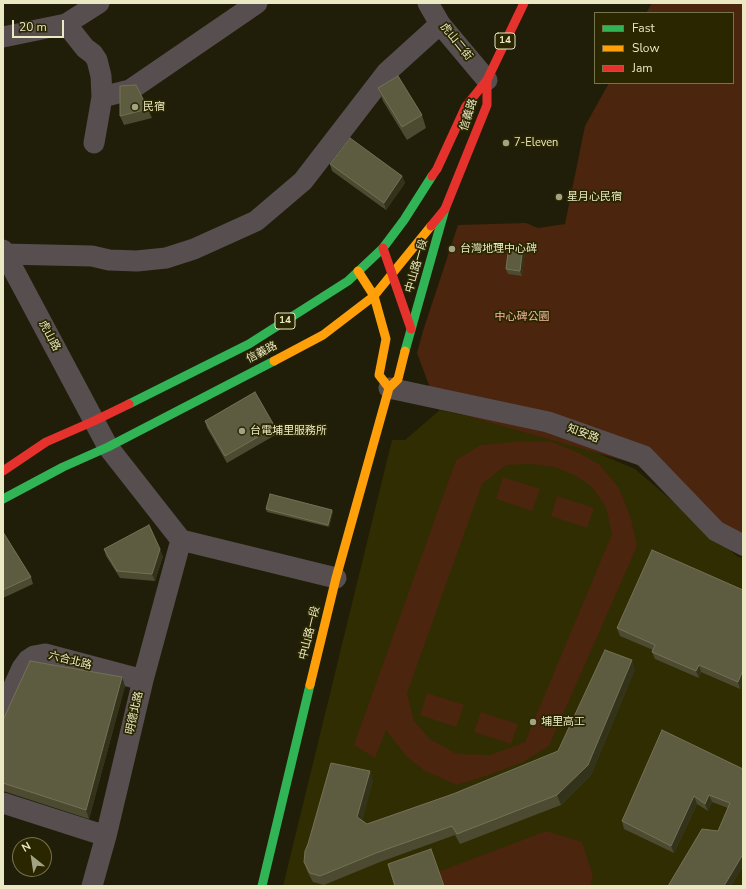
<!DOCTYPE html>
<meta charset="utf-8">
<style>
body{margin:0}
#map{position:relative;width:746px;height:889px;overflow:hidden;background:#201e09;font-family:"Nunito Sans",sans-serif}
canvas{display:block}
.frame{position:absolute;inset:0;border:4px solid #eae9c3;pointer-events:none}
.legend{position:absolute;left:594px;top:12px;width:140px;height:72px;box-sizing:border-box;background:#292600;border:1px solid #76744e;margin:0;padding:5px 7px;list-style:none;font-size:12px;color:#eae9c3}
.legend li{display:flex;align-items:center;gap:8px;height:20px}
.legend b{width:20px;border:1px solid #76744e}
.north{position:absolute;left:12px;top:837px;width:40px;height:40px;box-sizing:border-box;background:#292600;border:1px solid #76744e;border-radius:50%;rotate:330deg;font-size:11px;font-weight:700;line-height:16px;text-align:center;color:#eae9c3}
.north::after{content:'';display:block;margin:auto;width:14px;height:18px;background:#a3a282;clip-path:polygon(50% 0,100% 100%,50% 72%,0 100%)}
.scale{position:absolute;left:12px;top:20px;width:52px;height:18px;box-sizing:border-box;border:2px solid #eae9c3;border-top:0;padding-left:5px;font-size:12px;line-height:14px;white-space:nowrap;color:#eae9c3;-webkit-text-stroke:3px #292600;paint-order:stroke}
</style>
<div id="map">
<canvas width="746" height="889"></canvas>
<div class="frame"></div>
<ul class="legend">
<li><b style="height:5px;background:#30b455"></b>Fast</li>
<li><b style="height:5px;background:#ff9f0a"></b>Slow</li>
<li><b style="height:5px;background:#e5322d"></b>Jam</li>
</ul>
<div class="north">N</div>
<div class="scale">20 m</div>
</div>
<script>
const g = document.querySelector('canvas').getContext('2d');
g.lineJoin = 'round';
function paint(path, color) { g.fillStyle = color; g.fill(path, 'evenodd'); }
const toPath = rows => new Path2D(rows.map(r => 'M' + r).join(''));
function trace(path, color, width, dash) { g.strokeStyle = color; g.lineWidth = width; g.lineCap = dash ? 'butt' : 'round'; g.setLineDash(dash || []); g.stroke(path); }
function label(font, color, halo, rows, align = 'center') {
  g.font = font + ' "Nunito Sans","Noto Sans TC",sans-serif'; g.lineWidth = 3.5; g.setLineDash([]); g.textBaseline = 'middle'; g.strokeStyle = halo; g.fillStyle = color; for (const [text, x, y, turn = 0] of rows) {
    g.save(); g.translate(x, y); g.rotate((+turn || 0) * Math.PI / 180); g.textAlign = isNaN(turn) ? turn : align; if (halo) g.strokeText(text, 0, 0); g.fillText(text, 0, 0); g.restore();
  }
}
const built = toPath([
 [440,410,555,435,635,469,738,557,743,558,743,886,283,886,392,440,405,440]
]);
const green = toPath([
 [652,3,743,3,743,558,636,464,453,412,430,388,417,353,423,331,458,225,526,223,538,228,565,224,585,126,609,83,733,83,733,13,646,13],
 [515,442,552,442,579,453,599,464,619,488,631,519,637,546,549,746,523,762,489,775,457,785,425,771,407,757,386,730,375,758,354,745,456,460,481,445],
 [531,464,555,467,576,476,591,486,606,507,612,534,525,742,490,755,457,754,430,739,414,721,407,693,482,484,506,465],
 [503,477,540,489,532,511,496,499],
 [557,496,594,508,587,528,551,516],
 [427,693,464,705,456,727,420,715],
 [481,712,518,724,511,744,474,732],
 [546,831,582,842,593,876,590,886,445,886,438,872]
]);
const street = toPath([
 [428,3,440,24,487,80],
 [66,24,85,48,93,54,97,60,101,76,102,97,130,90,257,3],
 [3,37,66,24,99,3],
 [94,143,102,97],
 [3,250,108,447,181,540,336,578],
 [3,254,92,256,109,260,137,261,166,258,194,249,256,221,303,181,387,72,440,24],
 [389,388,548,422,644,456,716,531,743,545],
 [3,710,22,668,28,660,34,656,45,654,143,680],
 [3,803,106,836],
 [92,886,106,836,143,680,181,540]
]);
const fast = toPath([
 [405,351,445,209],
 [129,404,249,344,348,281,383,248,404,220,432,176],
 [3,499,63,467,108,447,274,361],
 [262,886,310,685]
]);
const slow = toPath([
 [358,271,374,296,386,339,379,375,389,388],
 [274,361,323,335,374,296,431,226],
 [310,685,336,578,389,388,398,379,405,351]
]);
const jam = toPath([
 [432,176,437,169,466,106,487,80,524,3],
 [431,226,445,209,487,105,487,80],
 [383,248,411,329],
 [3,471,46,442,94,421,129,404]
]);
const wall = toPath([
 [378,88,422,115,426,128,407,140,383,101],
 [148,109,152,118,124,125,120,116],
 [330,164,402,176,405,183,386,210,332,171],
 [523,246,525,251,522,276,508,274,506,269],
 [205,421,275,427,277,434,227,463,207,428],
 [266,509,332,510,333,512,329,527,267,512],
 [3,532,31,577,33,584,3,598],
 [104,549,163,556,155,581,120,578,106,556],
 [743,590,743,683,740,689,701,672,699,678,655,659,652,652,653,650,620,636,617,628],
 [635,669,591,775,561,805,460,844,455,835,380,862,324,885,313,882,307,871,304,862,373,780,362,821,367,824,453,794,558,751],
 [125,686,89,819,3,791,3,720],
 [743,769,743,866,731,886,718,831,728,808,712,802,708,811,697,804,674,853,624,829,622,821]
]);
const shadedWall = toPath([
 [402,176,405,183,386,210,384,203],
 [523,246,525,251,522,276,520,271],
 [332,510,333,512,329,527,328,525],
 [160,549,163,556,155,581,152,574],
 [632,660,635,669,591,775,561,805,557,795],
 [699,665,701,672,699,678,696,671],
 [743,670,743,683,740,689,738,682],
 [122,677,125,686,89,819,86,810],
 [370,771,373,780,361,827,357,817],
 [709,795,712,802,708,811,705,804],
 [694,796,697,804,674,853,671,846],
 [743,854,743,866,731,886,724,886]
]);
const building = toPath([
 [398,76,422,115,402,127,378,88,398,76],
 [136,85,148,109,120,116,120,86,136,85],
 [350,138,402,176,384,203,330,164,350,138],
 [509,245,523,246,520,271,506,269,509,245],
 [255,392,275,427,225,456,205,421,255,392],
 [270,494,332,510,328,525,266,509,270,494],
 [149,525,160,549,152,574,117,571,104,549,149,525],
 [3,532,31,577,3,590,3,532],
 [652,550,743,590,743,670,738,682,699,665,696,671,652,652,655,645,617,628,652,550],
 [605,650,632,660,588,765,557,795,457,834,452,826,376,853,320,876,310,873,304,862,305,851,308,844,331,763,370,771,357,817,367,824,453,794,558,751,605,650],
 [30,661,122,677,86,810,3,783,3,720,30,661],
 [662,730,743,769,743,854,724,886,668,886,702,829,718,831,730,803,709,795,705,804,694,796,671,846,622,821,662,730],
 [431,849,444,886,395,886,388,864,431,849]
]);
const markers = [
 [135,107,4,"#a3a282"],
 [506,143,4,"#a3a282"],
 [559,197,4,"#a3a282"],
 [452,249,4,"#a3a282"],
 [242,431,4,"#a3a282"],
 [533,722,4,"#a3a282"]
];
const shields = [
 [505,41,20],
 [285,321,20]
];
const shieldNames = [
 ["14",505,41],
 ["14",285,321]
];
const streetNames = [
 ["虎山二街",456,42,51],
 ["信義路",469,115,-72],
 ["中山路一段",417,266,-74],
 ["虎山路",49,336,62],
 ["信義路",262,353,-27],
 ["知安路",583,434,20],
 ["中山路一段",310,633,-76],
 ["六合北路",70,661,14],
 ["明德北路",135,713,-77]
];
const poiNames = [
 ["民宿",143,107],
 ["7-Eleven",514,143],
 ["星月心民宿",567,197],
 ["台灣地理中心碑",460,249],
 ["台電埔里服務所",250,431],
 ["埔里高工",541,722]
];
const parkNames = [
 ["中心碑公園",522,317]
];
paint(built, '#2f2d01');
paint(green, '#4b250e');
trace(street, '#574e50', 21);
trace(fast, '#30b455', 9);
trace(slow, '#ff9f0a', 9);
trace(jam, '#e5322d', 9);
paint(wall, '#4c4b31');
paint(shadedWall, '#33321a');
paint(building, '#5d5c41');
trace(building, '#737255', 1);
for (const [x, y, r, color] of markers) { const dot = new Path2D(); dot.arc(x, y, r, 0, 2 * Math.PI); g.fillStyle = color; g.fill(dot); trace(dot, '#292600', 1.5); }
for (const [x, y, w] of shields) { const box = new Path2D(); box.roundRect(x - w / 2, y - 8, w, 16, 3); g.fillStyle = '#292600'; g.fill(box); trace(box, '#eae9c3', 1); }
label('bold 10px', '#eae9c3', null, shieldNames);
label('11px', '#eae9c3', '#292600', streetNames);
label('11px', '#eae9c3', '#292600', poiNames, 'left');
label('11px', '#f9bb9e', '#292600', parkNames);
</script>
